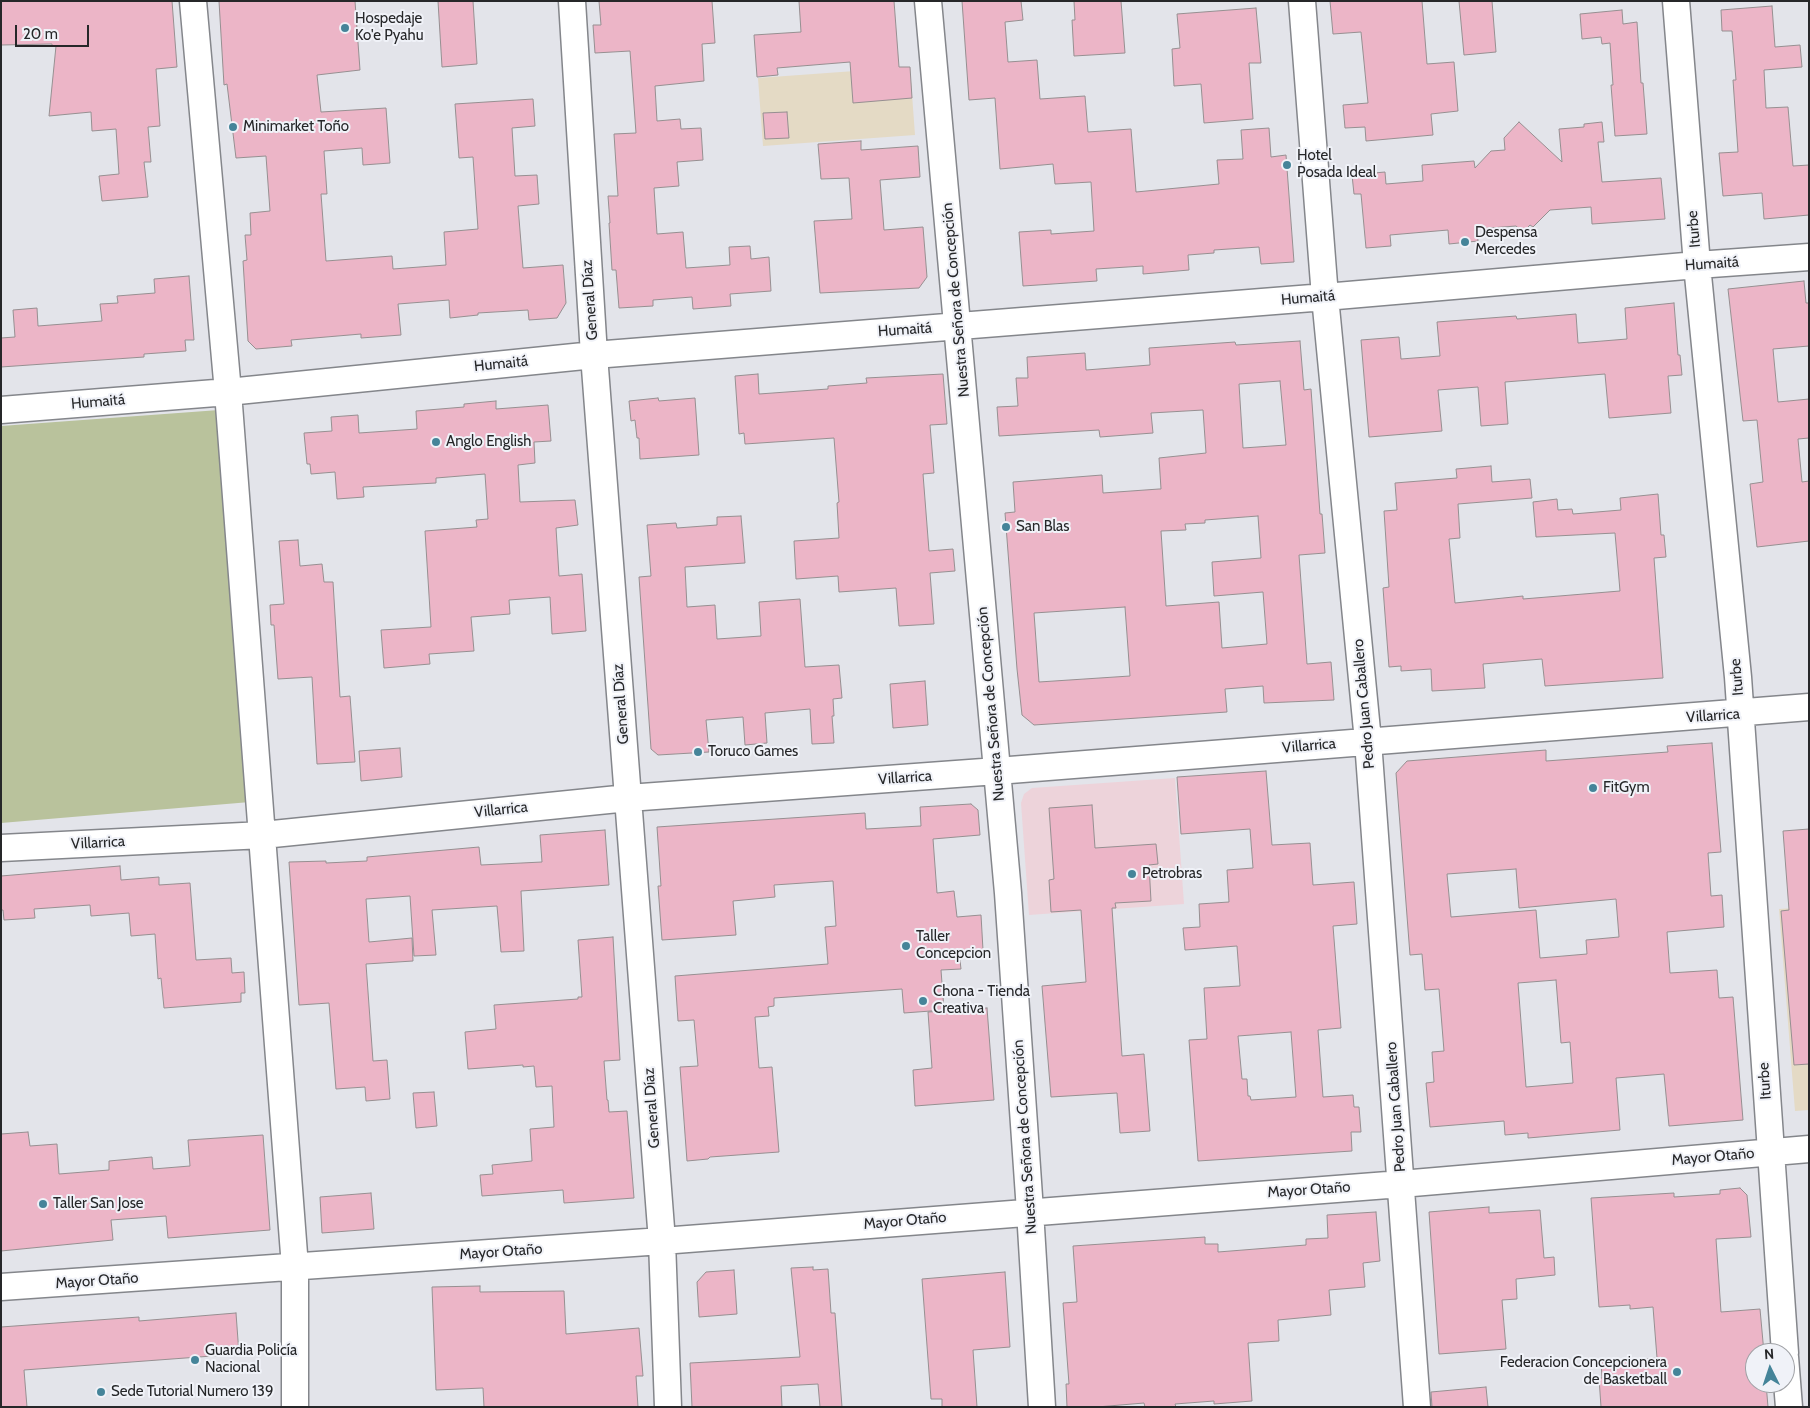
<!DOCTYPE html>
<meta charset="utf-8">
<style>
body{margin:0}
#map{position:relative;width:1810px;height:1408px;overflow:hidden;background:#e3e4ea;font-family:Cabin,sans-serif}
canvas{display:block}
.frame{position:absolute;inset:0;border:2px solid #262729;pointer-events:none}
.north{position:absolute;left:1745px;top:1343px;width:50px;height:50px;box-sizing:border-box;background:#f0f2f8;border:1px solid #9fa1a5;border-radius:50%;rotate:356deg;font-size:14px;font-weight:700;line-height:20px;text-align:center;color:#262729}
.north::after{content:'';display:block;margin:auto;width:18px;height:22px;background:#458499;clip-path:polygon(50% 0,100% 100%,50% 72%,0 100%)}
.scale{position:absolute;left:15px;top:25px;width:74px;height:22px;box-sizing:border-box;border:2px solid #262729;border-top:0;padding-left:6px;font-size:15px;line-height:18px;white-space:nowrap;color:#262729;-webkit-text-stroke:4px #f0f2f8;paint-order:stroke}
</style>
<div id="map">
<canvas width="1810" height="1408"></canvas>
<div class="frame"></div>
<div class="north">N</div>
<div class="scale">20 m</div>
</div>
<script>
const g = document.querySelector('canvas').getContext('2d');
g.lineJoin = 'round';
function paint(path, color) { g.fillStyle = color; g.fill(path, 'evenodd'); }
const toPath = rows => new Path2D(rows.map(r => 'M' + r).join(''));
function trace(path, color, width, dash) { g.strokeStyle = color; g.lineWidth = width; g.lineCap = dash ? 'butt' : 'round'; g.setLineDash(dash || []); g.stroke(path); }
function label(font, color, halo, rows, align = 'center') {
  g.font = font + ' Cabin,sans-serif'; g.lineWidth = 4; g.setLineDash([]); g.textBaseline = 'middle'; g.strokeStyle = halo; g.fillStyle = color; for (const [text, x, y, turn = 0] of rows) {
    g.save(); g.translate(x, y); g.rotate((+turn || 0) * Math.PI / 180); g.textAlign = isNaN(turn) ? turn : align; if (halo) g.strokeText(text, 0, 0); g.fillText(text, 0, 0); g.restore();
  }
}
const commercial = toPath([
 [1175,778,1184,904,1029,915,1021,803,1024,794,1032,788]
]);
const education = toPath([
 [910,67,915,135,763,146,758,78],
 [1809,907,1809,1110,1795,1111,1779,909]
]);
const green = toPath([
 [219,410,250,802,1,823,1,426]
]);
const building = toPath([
 [1,1,172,1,177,67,156,69,160,126,148,127,151,162,144,162,148,197,102,201,99,176,119,174,116,129,92,131,91,112,49,116,56,46,52,46,52,44,1,45,1,1],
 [219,1,355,1,360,70,317,75,321,112,386,108,390,163,363,165,362,148,324,151,327,194,321,194,326,261,392,256,393,269,446,265,444,232,478,229,473,157,459,158,455,104,533,99,535,126,512,128,515,176,537,175,539,204,518,206,523,268,563,265,566,303,557,318,529,320,528,310,478,313,478,315,450,318,449,300,398,304,401,335,361,338,361,334,291,340,292,346,256,349,248,341,243,261,247,260,245,235,251,235,250,213,270,211,266,156,236,158,227,84,224,85,219,1],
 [438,1,473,1,477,64,442,67,438,1],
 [599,1,712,1,715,43,702,44,704,81,655,86,657,121,680,119,681,129,701,128,703,160,677,162,679,186,654,188,657,234,683,232,686,268,730,265,729,247,750,246,751,259,769,257,771,291,730,294,731,306,693,309,692,297,653,300,653,306,619,308,616,270,612,270,609,223,610,223,608,196,618,196,614,134,636,133,630,51,595,53,593,25,601,25,599,1],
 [799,1,894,1,899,67,910,67,912,98,853,103,850,62,777,68,778,75,757,77,754,35,801,32,799,1],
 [962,1,1021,1,1023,20,1005,22,1008,62,1037,60,1040,99,1085,96,1088,132,1131,129,1136,192,1219,184,1217,160,1243,159,1241,130,1269,128,1271,157,1286,155,1294,262,1261,264,1259,247,1214,250,1214,253,1188,255,1189,270,1143,274,1143,266,1096,269,1097,281,1023,286,1019,232,1051,230,1051,234,1094,231,1091,182,1055,184,1053,164,1000,169,995,98,969,100,962,1],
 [1074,1,1121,1,1125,53,1074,56,1072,20,1075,20,1074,1],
 [1330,1,1422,1,1427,64,1454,62,1458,111,1431,114,1433,135,1366,141,1365,127,1345,128,1343,105,1368,103,1364,62,1361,32,1333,34,1330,1],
 [1459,1,1492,1,1496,52,1464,55,1459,1],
 [1772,6,1775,47,1800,45,1802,67,1764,70,1766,108,1788,107,1793,166,1809,165,1809,215,1764,219,1762,193,1723,196,1719,153,1738,152,1733,80,1736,80,1732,31,1722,31,1721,10,1772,6],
 [1256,8,1261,63,1249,63,1253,119,1204,123,1201,84,1174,86,1172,49,1180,48,1177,14,1256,8],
 [1622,10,1623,24,1637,22,1641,83,1643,83,1647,134,1615,136,1611,85,1613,85,1610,43,1602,44,1601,37,1582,39,1580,14,1622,10],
 [787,112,789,138,765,139,763,113,787,112],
 [1519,122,1562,162,1559,129,1584,127,1584,124,1602,122,1604,142,1598,142,1602,182,1661,178,1665,219,1592,224,1591,207,1550,210,1533,227,1530,225,1523,232,1516,226,1477,229,1478,241,1449,244,1448,230,1390,235,1391,246,1366,248,1361,194,1354,194,1352,175,1385,172,1386,184,1423,181,1422,165,1474,161,1475,168,1491,151,1505,150,1504,138,1519,122],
 [861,141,861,150,918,146,920,177,880,180,884,230,923,227,927,277,919,288,820,293,814,221,852,219,849,178,821,179,818,144,861,141],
 [189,276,194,340,185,340,186,351,144,354,144,357,1,367,1,338,15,337,13,310,37,308,38,326,102,321,100,304,118,303,117,296,155,293,154,279,189,276],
 [1804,281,1806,303,1809,303,1809,346,1773,349,1778,402,1809,399,1809,438,1798,439,1802,482,1809,481,1809,541,1757,547,1750,484,1763,482,1757,420,1743,421,1728,289,1804,281],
 [1674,303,1678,355,1680,355,1682,375,1668,376,1671,413,1609,418,1605,374,1505,382,1508,424,1481,426,1478,387,1438,390,1442,431,1369,437,1361,340,1399,337,1401,359,1440,356,1437,322,1516,316,1517,319,1576,314,1578,343,1627,339,1625,308,1674,303],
 [1300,341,1304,390,1311,389,1320,514,1322,514,1325,553,1299,555,1307,664,1331,662,1334,700,1264,703,1263,686,1225,689,1227,712,1034,725,1022,715,1017,669,1005,513,1015,512,1013,482,1102,475,1103,493,1159,489,1161,489,1159,458,1206,453,1203,410,1151,413,1153,433,1100,437,1099,430,999,436,997,407,1018,406,1016,378,1028,378,1027,357,1085,353,1086,370,1150,365,1149,348,1235,342,1236,345,1300,341],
 [1280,381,1286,445,1243,448,1239,384,1280,381],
 [1258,516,1261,558,1212,562,1214,596,1263,592,1267,644,1222,648,1219,602,1166,606,1161,531,1186,530,1185,524,1205,523,1205,520,1258,516],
 [1125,607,1130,676,1039,682,1034,613,1125,607],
 [758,374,759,394,828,389,828,386,867,383,866,378,943,374,947,424,930,425,934,473,923,474,929,551,953,549,955,571,930,573,934,624,899,626,896,588,839,592,838,576,796,579,794,541,839,538,837,503,839,502,834,438,745,444,744,433,739,434,735,376,758,374],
 [658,398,659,401,695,398,699,455,640,459,639,438,637,438,635,420,631,421,629,401,658,398],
 [496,401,496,409,548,405,551,441,534,442,535,463,518,465,520,502,575,500,578,525,556,528,559,576,582,574,586,631,552,634,550,597,509,600,510,614,471,617,474,651,429,654,430,664,384,668,381,630,431,627,425,531,477,527,476,520,488,519,485,474,436,478,436,483,363,487,364,497,337,499,335,472,311,474,310,464,307,464,304,433,332,431,331,417,358,415,359,433,417,429,416,411,464,407,464,404,496,401],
 [1491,466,1492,482,1530,479,1532,498,1458,504,1460,538,1449,539,1455,603,1523,596,1523,599,1620,591,1615,533,1536,537,1533,502,1557,499,1558,510,1572,509,1573,514,1621,510,1620,498,1658,494,1661,535,1664,535,1666,557,1654,558,1663,678,1545,686,1542,659,1483,664,1485,688,1432,691,1431,669,1401,671,1401,666,1389,667,1383,588,1389,587,1384,511,1397,510,1395,483,1457,478,1456,469,1491,466],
 [741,516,745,563,685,567,687,607,715,605,717,639,761,636,759,602,800,599,805,667,839,665,842,698,833,699,834,716,832,716,834,743,812,744,810,709,765,713,767,743,745,745,743,717,706,720,709,752,658,755,651,749,639,577,651,576,647,525,676,523,677,528,717,525,717,517,741,516],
 [298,540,300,566,322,564,324,582,333,582,340,697,350,696,355,762,317,764,312,677,278,679,274,625,271,625,270,605,284,604,279,541,298,540],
 [925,681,928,725,893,728,890,684,925,681],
 [1712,743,1721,852,1708,853,1711,896,1722,895,1724,927,1667,932,1670,973,1717,970,1719,998,1733,997,1743,1120,1669,1126,1664,1074,1616,1078,1620,1130,1528,1138,1528,1133,1505,1135,1504,1121,1430,1127,1426,1083,1434,1082,1432,1052,1444,1051,1439,989,1425,990,1422,954,1410,955,1396,773,1407,761,1546,750,1546,761,1668,752,1667,746,1712,743],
 [1516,869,1519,908,1616,899,1619,937,1586,940,1587,954,1540,958,1536,910,1451,917,1447,874,1516,869],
 [1556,980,1561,1043,1570,1042,1573,1083,1526,1087,1518,983,1556,980],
 [400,748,402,777,361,781,359,751,400,748],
 [1266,771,1272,845,1310,843,1313,885,1354,882,1357,924,1333,926,1341,1028,1318,1030,1323,1097,1353,1095,1354,1107,1359,1107,1361,1132,1351,1132,1352,1151,1198,1161,1189,1040,1207,1039,1204,988,1240,986,1237,946,1185,950,1183,928,1200,927,1199,904,1229,902,1227,870,1253,868,1250,829,1181,834,1177,777,1266,771],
 [1291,1032,1296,1097,1251,1100,1250,1096,1248,1096,1247,1079,1242,1079,1238,1036,1291,1032],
 [971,804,978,810,980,835,933,839,937,893,954,891,957,917,981,915,983,950,959,952,961,969,941,970,944,1010,904,1013,902,989,774,998,774,1006,768,1007,769,1016,755,1017,759,1068,772,1067,779,1152,710,1157,708,1159,687,1161,680,1067,698,1066,694,1020,678,1021,675,976,828,964,825,927,836,926,833,881,774,885,775,897,733,901,736,935,662,940,658,886,661,886,657,827,865,813,866,829,921,826,920,807,971,804],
 [1092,805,1095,848,1156,844,1158,864,1149,865,1151,901,1115,903,1116,908,1112,908,1122,1056,1144,1054,1150,1131,1120,1133,1117,1093,1051,1097,1042,986,1086,982,1081,910,1051,912,1049,880,1054,879,1049,808,1092,805],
 [1809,829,1809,1064,1794,1065,1781,911,1789,910,1783,831,1809,829],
 [605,830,609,885,521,891,524,951,501,952,497,906,432,910,436,955,414,956,410,896,366,899,369,942,412,938,413,961,366,964,373,1061,387,1060,390,1099,366,1101,365,1087,336,1089,329,1003,299,1005,289,862,326,861,326,863,367,861,367,857,479,847,481,865,542,862,540,835,605,830],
 [120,866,121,880,159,877,159,885,190,883,196,960,231,958,232,973,244,972,245,993,241,993,241,1002,164,1008,161,978,158,979,155,934,131,936,129,913,91,916,90,905,34,909,35,918,4,920,3,910,1,910,1,876,120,866],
 [613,937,620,1060,604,1061,607,1100,608,1100,609,1112,627,1111,634,1198,564,1203,563,1190,482,1196,480,1175,493,1174,492,1165,532,1161,530,1129,554,1127,552,1086,536,1087,534,1066,523,1067,523,1065,468,1069,465,1032,496,1029,494,1005,578,999,578,997,582,997,578,940,613,937],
 [987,1008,994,1100,915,1106,913,1070,932,1068,928,1012,987,1008],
 [434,1092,437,1126,416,1128,413,1093,434,1092],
 [28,1132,30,1146,57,1144,59,1174,109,1170,109,1161,152,1157,153,1169,190,1166,188,1140,263,1135,270,1230,168,1238,166,1216,111,1220,113,1240,1,1251,1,1134,28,1132],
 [1740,1188,1747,1195,1751,1237,1716,1239,1721,1312,1760,1309,1764,1353,1755,1353,1755,1383,1766,1383,1768,1407,1601,1407,1599,1378,1602,1378,1601,1362,1657,1358,1653,1307,1630,1309,1630,1305,1599,1307,1591,1198,1674,1193,1674,1197,1720,1194,1720,1190,1740,1188],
 [371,1193,374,1229,322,1233,320,1197,371,1193],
 [1489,1207,1489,1213,1540,1210,1544,1258,1554,1257,1555,1275,1516,1279,1517,1299,1502,1300,1506,1349,1439,1354,1429,1212,1489,1207],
 [1376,1212,1380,1261,1363,1263,1365,1287,1329,1290,1331,1315,1278,1320,1279,1341,1248,1343,1252,1401,1214,1404,1214,1401,1175,1404,1176,1407,1145,1407,1144,1403,1097,1407,1067,1407,1066,1384,1069,1384,1063,1303,1077,1302,1073,1246,1205,1237,1205,1244,1218,1244,1218,1252,1306,1245,1306,1239,1328,1238,1327,1215,1376,1212],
 [813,1267,813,1270,828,1269,831,1313,835,1313,842,1407,820,1407,818,1384,781,1386,782,1407,692,1407,690,1363,800,1357,791,1268,813,1267],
 [734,1270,737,1314,699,1317,697,1282,706,1272,734,1270],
 [1005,1272,1010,1347,973,1350,977,1407,942,1407,942,1399,931,1399,922,1279,1005,1272],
 [480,1286,480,1292,564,1291,566,1334,639,1328,643,1376,636,1376,638,1407,484,1407,483,1388,436,1390,432,1287,480,1286],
 [236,1313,239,1354,24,1370,27,1407,1,1407,1,1327,139,1317,139,1321,236,1313],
 [1486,1387,1488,1407,1432,1407,1431,1392,1486,1387]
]);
const minor = toPath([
 [193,1,228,392,295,1267,295,1407],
 [572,1,594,355,662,1241,668,1407],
 [928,1,1008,893,1030,1211,1042,1407],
 [1302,1,1325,297,1368,741,1417,1407],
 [1676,1,1697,265,1738,677,1785,1353],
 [1,410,228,392,594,355,1325,297,1697,265,1809,257],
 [1,848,263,835,628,798,997,771,1809,707],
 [1,1287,662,1241,1401,1184,1809,1149],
 [1785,1357,1789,1407]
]);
const markers = [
 [345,28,5,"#458499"],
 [233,127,5,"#458499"],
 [1287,165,5,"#458499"],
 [1465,242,5,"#458499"],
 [436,442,5,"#458499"],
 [1006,527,5,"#458499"],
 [698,752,5,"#458499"],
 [1593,788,5,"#458499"],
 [1132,874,5,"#458499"],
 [906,946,5,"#458499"],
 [923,1001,5,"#458499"],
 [43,1204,5,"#458499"],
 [195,1360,5,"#458499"],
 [1677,1372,5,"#458499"],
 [101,1392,5,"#458499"]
];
const poiNames = [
 ["Hospedaje",355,19],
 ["Ko'e Pyahu",355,36],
 ["Minimarket Toño",243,127],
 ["Hotel",1297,156],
 ["Posada Ideal",1297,173],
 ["Despensa",1475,233],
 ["Mercedes",1475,250],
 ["Anglo English",446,442],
 ["San Blas",1016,527],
 ["Toruco Games",708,752],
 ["FitGym",1603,788],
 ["Petrobras",1142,874],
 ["Taller",916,937],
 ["Concepcion",916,954],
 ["Chona - Tienda",933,992],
 ["Creativa",933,1009],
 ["Taller San Jose",53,1204],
 ["Guardia Policía",205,1351],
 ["Nacional",205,1368],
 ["Federacion Concepcionera",1667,1363,"right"],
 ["de Basketball",1667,1380,"right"],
 ["Sede Tutorial Numero 139",111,1392]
];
const streetNames = [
 ["Iturbe",1694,229,-95],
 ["Humaitá",1712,264,-4],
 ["Humaitá",1308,298,-5],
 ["General Díaz",590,300,-94],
 ["Nuestra Señora de Concepción",956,300,-95],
 ["Humaitá",905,330,-4],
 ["Humaitá",501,364,-6],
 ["Humaitá",98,402,-5],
 ["Iturbe",1737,677,-95],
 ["General Díaz",621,704,-94],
 ["Nuestra Señora de Concepción",991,704,-95],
 ["Pedro Juan Caballero",1364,704,-95],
 ["Villarrica",1713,716,-4],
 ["Villarrica",1309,746,-5],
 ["Villarrica",905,778,-4],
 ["Villarrica",501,810,-6],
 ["Villarrica",98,843,-3],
 ["Iturbe",1765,1081,-94],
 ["Pedro Juan Caballero",1396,1107,-94],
 ["General Díaz",652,1108,-94],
 ["Nuestra Señora de Concepción",1025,1137,-94],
 ["Mayor Otaño",1713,1157,-5],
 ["Mayor Otaño",1309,1190,-4],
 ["Mayor Otaño",905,1221,-5],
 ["Mayor Otaño",501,1252,-4],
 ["Mayor Otaño",97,1281,-4]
];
paint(commercial, '#edd3da');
paint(education, '#e4dac5');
paint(green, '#b9c29c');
paint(building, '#ecb5c7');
trace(building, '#968f91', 1);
trace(minor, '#84868b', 29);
trace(minor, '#fff', 26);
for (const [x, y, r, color] of markers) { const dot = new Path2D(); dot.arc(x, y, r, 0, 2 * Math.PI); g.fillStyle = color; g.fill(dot); trace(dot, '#f0f2f8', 2); }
label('15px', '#262729', '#f0f2f8', poiNames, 'left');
label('15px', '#262729', '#f0f2f8', streetNames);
</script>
